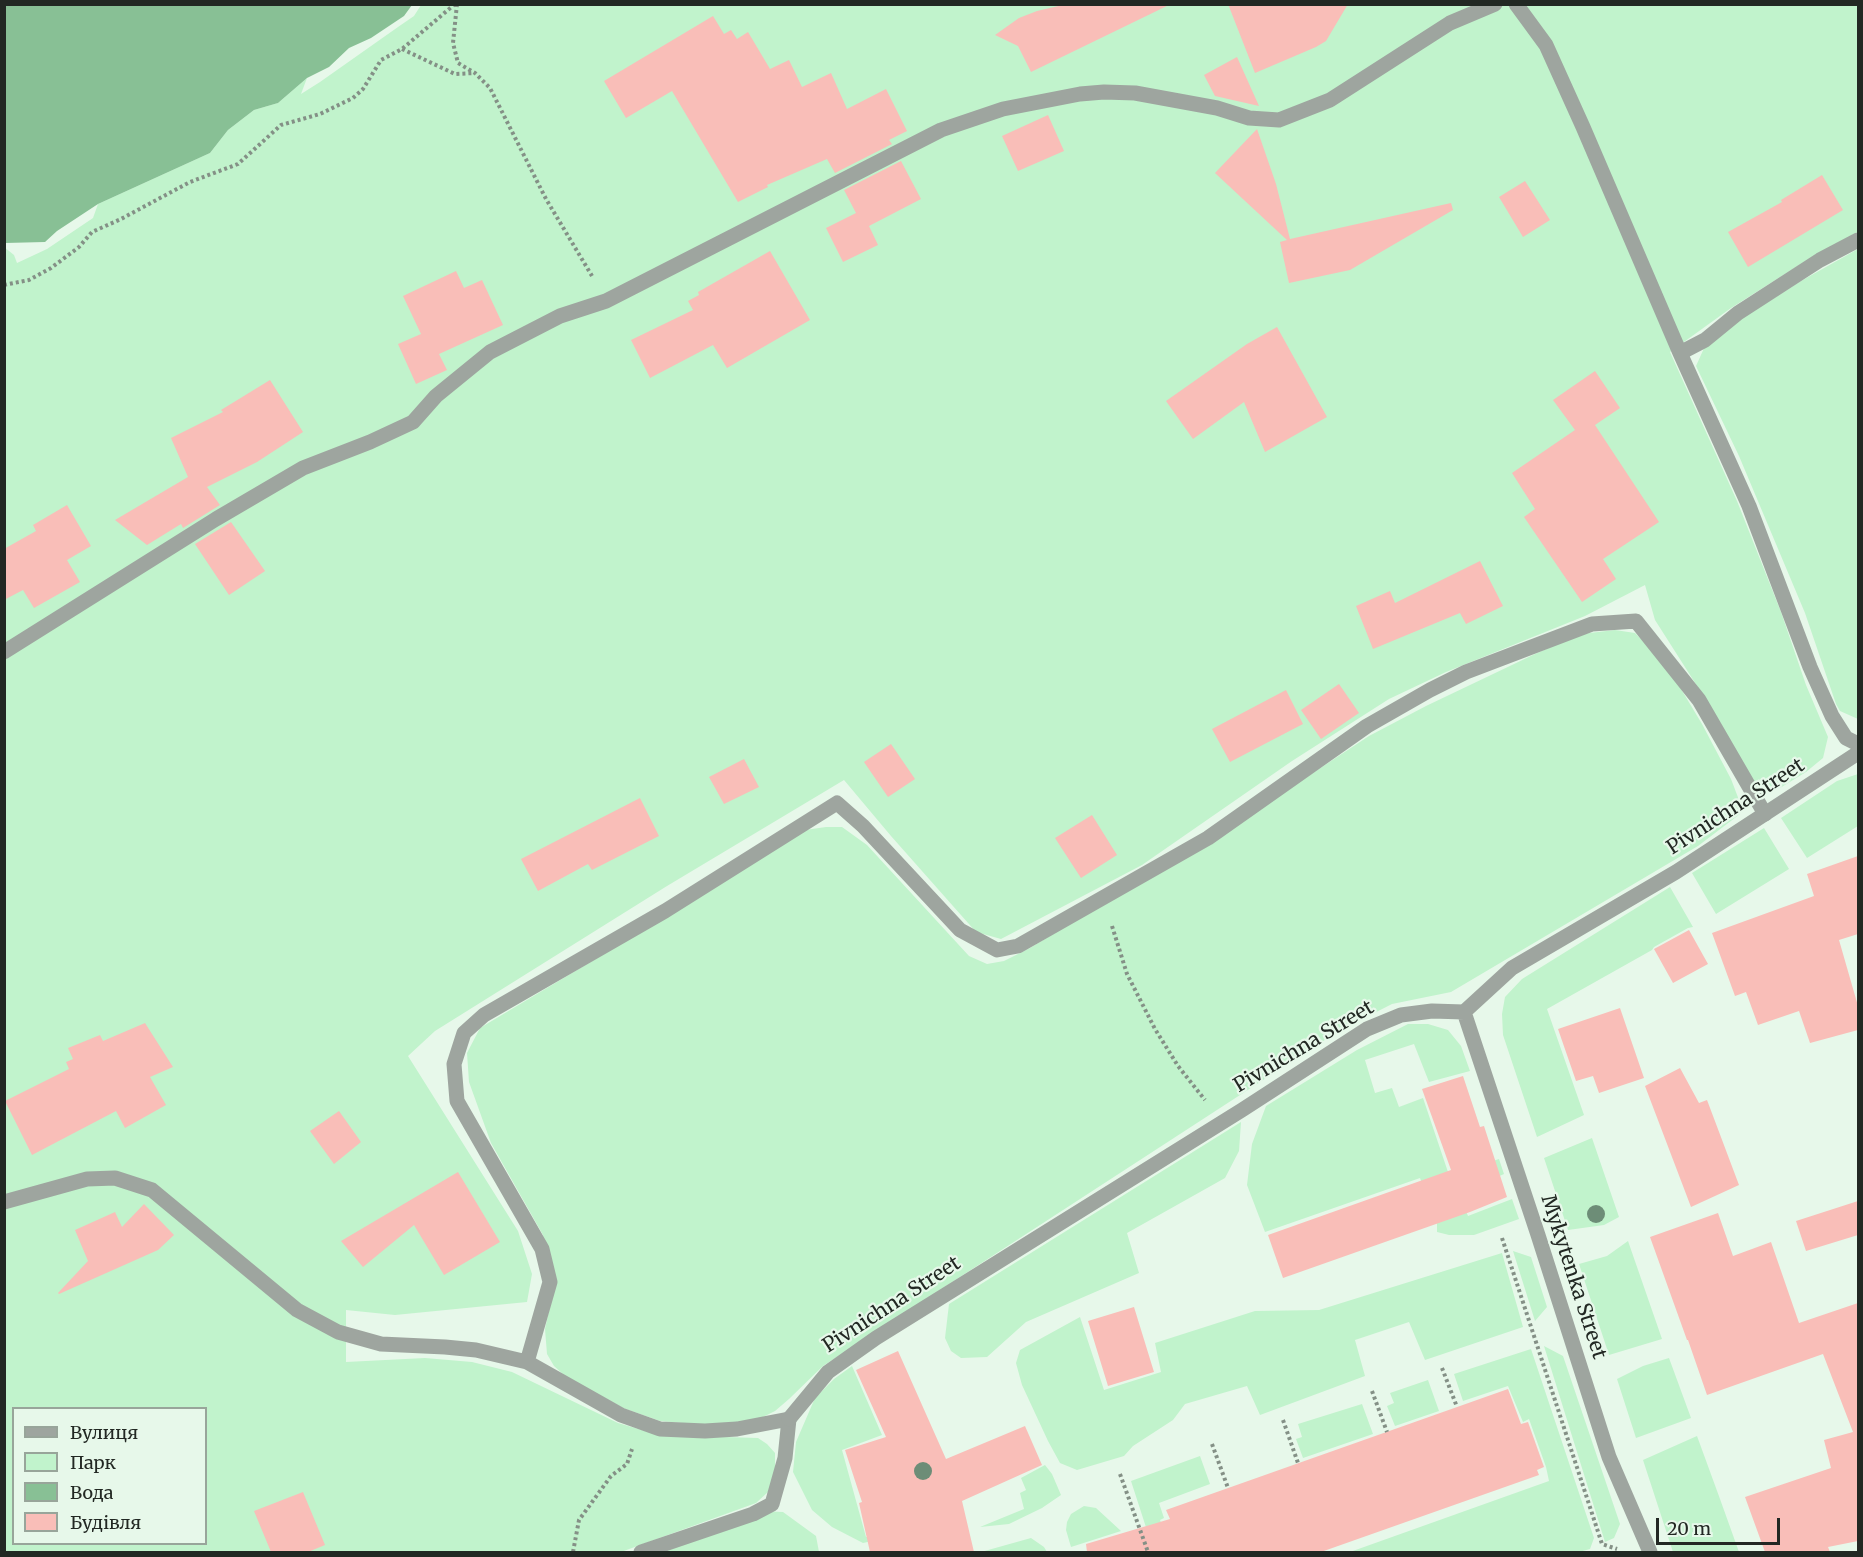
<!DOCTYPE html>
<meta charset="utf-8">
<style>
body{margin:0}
#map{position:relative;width:1863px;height:1557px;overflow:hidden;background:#e7f8ea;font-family:Merriweather,serif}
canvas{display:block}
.frame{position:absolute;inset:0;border:6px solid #222823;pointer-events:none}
.legend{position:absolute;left:12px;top:1407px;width:195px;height:138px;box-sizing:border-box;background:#e7f8ea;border:2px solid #98a59a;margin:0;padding:8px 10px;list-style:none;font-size:18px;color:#222823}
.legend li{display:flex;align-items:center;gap:12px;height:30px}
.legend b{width:30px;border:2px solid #98a59a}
.scale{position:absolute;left:1656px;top:1518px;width:124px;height:27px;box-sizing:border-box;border:3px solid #222823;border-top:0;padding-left:8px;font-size:18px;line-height:21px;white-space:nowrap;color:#222823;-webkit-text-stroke:4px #e7f8ea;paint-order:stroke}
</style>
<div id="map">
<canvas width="1863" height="1557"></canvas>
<div class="frame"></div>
<ul class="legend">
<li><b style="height:8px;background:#9ea59f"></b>Вулиця</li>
<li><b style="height:16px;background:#c1f3cc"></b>Парк</li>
<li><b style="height:16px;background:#88c095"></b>Вода</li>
<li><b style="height:16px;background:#f9beb8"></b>Будівля</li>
</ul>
<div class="scale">20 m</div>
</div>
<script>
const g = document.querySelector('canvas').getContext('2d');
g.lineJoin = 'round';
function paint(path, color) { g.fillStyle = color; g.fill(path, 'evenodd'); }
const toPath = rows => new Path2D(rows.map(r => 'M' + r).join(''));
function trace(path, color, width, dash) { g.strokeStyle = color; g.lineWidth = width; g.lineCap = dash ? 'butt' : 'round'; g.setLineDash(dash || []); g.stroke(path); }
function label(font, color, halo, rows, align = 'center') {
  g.font = font + ' Merriweather,serif'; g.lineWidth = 4.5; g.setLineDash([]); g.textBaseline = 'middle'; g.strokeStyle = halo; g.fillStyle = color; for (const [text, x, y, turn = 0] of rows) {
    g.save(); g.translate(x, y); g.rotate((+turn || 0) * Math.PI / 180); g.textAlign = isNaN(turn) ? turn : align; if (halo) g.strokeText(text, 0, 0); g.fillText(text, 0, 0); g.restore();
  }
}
const green = toPath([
 [421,5,1858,5,1858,232,1815,255,1731,308,1670,352,1737,501,1781,612,1806,685,1828,737,1823,758,1806,772,1780,788,1758,786,1752,782,1720,722,1655,620,1645,585,1585,616,1446,672,1389,699,1292,761,1142,865,1001,939,976,932,891,836,844,780,667,886,435,1031,408,1056,518,1231,532,1274,527,1302,395,1315,346,1310,346,1362,425,1358,472,1362,512,1372,618,1423,659,1435,758,1438,767,1444,775,1453,775,1472,768,1492,756,1503,621,1552,5,1552,4,247,14,255,17,263,47,249,93,218,98,204,210,153,228,130,254,110,278,103,307,78,301,94,320,82,398,27,414,16],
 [14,1408,206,1408,206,1544,14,1544],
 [1858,249,1858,719,1840,711,1836,704,1805,613,1739,456,1696,366,1705,346,1739,320,1801,281],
 [1615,630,1635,633,1666,664,1702,724,1731,779,1739,800,1740,814,1698,846,1451,992,1392,1004,1337,1032,823,1366,789,1399,775,1411,763,1417,738,1424,705,1425,660,1421,623,1408,565,1376,554,1366,547,1354,545,1329,551,1301,543,1235,491,1143,469,1082,467,1053,480,1028,649,927,805,830,826,827,842,827,867,845,969,956,987,964,1004,961,1030,948,1255,811,1369,736,1426,706,1535,654,1581,634],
 [1858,774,1858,826,1807,858,1781,818,1837,781],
 [1764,828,1789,869,1716,914,1692,873],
 [1670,887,1693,927,1688,928,1654,947,1652,950,1547,1009,1584,1115,1537,1137,1503,1035,1502,1014,1505,997,1522,979],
 [1408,1024,1428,1024,1448,1030,1461,1046,1470,1071,1429,1082,1414,1044,1365,1060,1375,1093,1392,1088,1399,1107,1423,1098,1449,1175,1499,1159,1504,1174,1459,1194,1468,1216,1512,1199,1519,1219,1474,1235,1449,1235,1437,1232,1437,1224,1420,1178,1265,1232,1247,1185,1252,1144,1266,1106,1357,1050],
 [1241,1122,1239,1151,1225,1178,1127,1233,1139,1273,1026,1322,987,1357,961,1358,951,1351,945,1338,949,1304],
 [1592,1138,1619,1217,1604,1225,1568,1230,1544,1158],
 [1628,1241,1662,1339,1609,1355,1579,1264,1607,1256],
 [1513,1251,1531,1257,1547,1307,1535,1321],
 [1502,1253,1523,1327,1425,1360,1409,1322,1355,1340,1365,1376,1260,1415,1247,1386,1185,1404,1173,1420,1133,1446,1124,1456,1077,1470,1060,1463,1048,1441,1022,1385,1016,1363,1020,1350,1080,1317,1104,1390,1161,1372,1155,1343,1255,1311,1319,1310],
 [1544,1346,1563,1356,1620,1524,1614,1538,1605,1542],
 [1531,1349,1594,1538,1590,1549,1579,1552,1350,1552,1549,1481,1546,1467,1529,1419,1523,1422,1508,1386,1463,1401,1454,1374],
 [1669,1358,1691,1418,1636,1438,1617,1379,1643,1366],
 [852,1366,882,1435,842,1450,866,1537,886,1533,905,1534,863,1543,832,1527,812,1510,793,1472,796,1442,815,1398,834,1379],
 [1428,1380,1439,1411,1395,1426,1387,1406,1394,1403,1390,1393],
 [1362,1404,1373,1434,1303,1458,1296,1439,1302,1437,1298,1424],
 [1697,1436,1720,1499,1739,1552,1673,1552,1643,1460],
 [1200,1456,1210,1484,1159,1503,1164,1518,1160,1520,1171,1549,1169,1552,1154,1552,1131,1481],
 [1045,1465,1052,1474,1061,1495,1042,1508,1009,1524,980,1527,1024,1509,1020,1493,1026,1490,1021,1478],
 [1084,1506,1096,1508,1121,1531,1071,1547,1066,1530,1067,1522,1071,1514],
 [760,1511,783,1512,816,1536,819,1552,654,1552],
 [1031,1538,1044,1547,1047,1552,981,1552]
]);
const water = toPath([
 [4,5,5,4,412,5,404,16,371,38,349,48,329,67,307,78,278,103,254,110,228,130,210,153,98,204,57,231,45,242,5,243]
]);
const building = toPath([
 [1067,4,1171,4,1031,72,1018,46,995,35,1019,18,1037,11],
 [1228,4,1348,4,1326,41,1316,47,1255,73],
 [713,16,724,34,731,30,737,39,748,32,770,69,789,60,802,87,831,73,847,109,886,89,907,131,889,140,892,144,835,173,827,159,767,185,768,187,738,202,672,91,626,118,604,81],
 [1237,57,1259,106,1215,96,1204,75],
 [1048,115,1064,151,1018,171,1002,136],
 [1257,129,1276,184,1290,239,1451,203,1453,210,1350,270,1289,283,1280,242,1287,240,1215,173],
 [901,161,921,199,869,226,878,245,843,262,826,228,856,213,844,190],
 [1822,175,1843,210,1748,267,1728,232,1782,202,1781,200],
 [1525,181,1550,220,1523,237,1499,197],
 [770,251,810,320,727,368,713,345,650,378,631,340,693,310,688,301,699,295,698,292],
 [456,271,464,288,482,280,503,325,439,354,447,370,416,384,398,344,421,334,403,296],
 [1277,327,1327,417,1265,452,1244,402,1193,439,1166,401,1247,344],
 [1595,371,1620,408,1595,425,1659,522,1603,559,1616,579,1582,602,1524,517,1535,509,1512,473,1575,430,1553,400],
 [270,380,303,432,257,462,207,487,220,505,183,528,181,524,147,545,115,520,188,477,171,438,223,412,221,410],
 [67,505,91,546,67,560,80,582,34,608,23,590,4,600,4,549,36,531,33,525],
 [231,522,265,571,229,595,195,544],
 [1480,561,1503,606,1466,624,1460,613,1373,649,1356,606,1390,591,1395,603],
 [1339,684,1359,713,1321,739,1301,710],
 [1286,690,1303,724,1230,762,1212,729],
 [891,744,915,779,888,797,864,762],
 [744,759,759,787,724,804,709,777],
 [640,798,659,836,592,870,588,864,538,891,521,859],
 [1092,815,1117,855,1081,878,1055,838],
 [1858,856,1858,934,1839,940,1858,1006,1858,1030,1810,1043,1799,1011,1758,1025,1746,992,1735,996,1712,933,1814,896,1807,874],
 [1689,930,1708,964,1673,983,1654,949],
 [1620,1008,1644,1078,1599,1093,1593,1076,1576,1081,1558,1029],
 [145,1023,173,1067,150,1077,166,1105,125,1128,116,1111,32,1155,5,1101,69,1069,66,1062,73,1059,68,1048,100,1035,103,1041],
 [1680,1068,1699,1103,1707,1100,1739,1185,1691,1207,1645,1086],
 [1463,1076,1480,1127,1484,1126,1507,1197,1470,1212,1283,1278,1268,1235,1451,1170,1422,1089],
 [339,1111,361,1142,334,1164,310,1131],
 [458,1172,500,1242,444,1275,414,1225,363,1267,341,1241],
 [1858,1201,1858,1235,1806,1251,1796,1221],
 [144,1204,174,1235,158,1250,59,1294,58,1293,88,1261,75,1230,115,1212,122,1227],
 [1718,1213,1733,1256,1771,1242,1799,1323,1858,1303,1858,1541,1828,1547,1830,1552,1765,1552,1745,1497,1831,1468,1824,1440,1853,1432,1823,1354,1707,1395,1688,1340,1687,1340,1650,1237],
 [1134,1307,1154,1372,1108,1386,1088,1321],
 [898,1351,946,1459,1025,1426,1042,1465,962,1501,974,1552,870,1552,859,1503,862,1502,845,1450,886,1437,856,1370],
 [1508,1389,1521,1424,1528,1422,1544,1467,1537,1470,1539,1475,1321,1552,1087,1552,1086,1544,1170,1519,1166,1510],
 [303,1492,325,1545,308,1552,271,1552,254,1511]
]);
const path = toPath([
 [457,4,453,43,458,63,475,73,490,88,546,199,592,276],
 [402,49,455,74,475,73],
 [4,285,29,280,51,268,79,247,92,232,121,219,190,182,238,164,281,125,320,114,353,98,363,89,381,60,402,49,455,4],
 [1112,926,1127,974,1155,1029,1178,1066,1205,1100],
 [1502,1238,1602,1544,1617,1549],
 [1442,1368,1457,1407],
 [1372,1391,1387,1432],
 [1283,1420,1298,1463],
 [1212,1444,1228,1488],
 [1120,1474,1148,1552],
 [573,1552,579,1520,611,1476,627,1464,632,1449]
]);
const lane = toPath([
 [1516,4,1546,45,1583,127,1680,353,1749,506,1810,667,1832,716,1846,738,1858,744],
 [1680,353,1705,340,1738,313,1820,260,1858,240],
 [4,652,216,519,303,468,370,442,413,422,436,396,490,352,560,316,606,301,941,130,1003,109,1080,94,1104,92,1135,93,1217,108,1249,118,1279,120,1330,100,1450,23,1495,4],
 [4,1202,87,1179,115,1178,152,1190,297,1310,338,1332,381,1344,445,1347,476,1350,527,1362,621,1415,660,1429,705,1431,737,1429,789,1419,785,1458,772,1504,753,1514,641,1552],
 [527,1362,550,1282,542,1249,457,1101,454,1064,464,1033,484,1015,665,911,837,803,863,826,960,930,997,950,1018,946,1208,838,1367,726,1430,690,1466,672,1592,624,1636,621,1699,700,1765,814]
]);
const street = toPath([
 [1464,1012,1538,1235,1609,1457,1650,1552],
 [789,1419,828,1372,876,1338,1242,1110,1367,1029,1401,1015,1432,1011,1464,1012,1512,968,1676,872,1858,753]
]);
const trees = [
 [1596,1214],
 [923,1471]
];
const streetNames = [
 ["Pivnichna Street",1736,807,-33],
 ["Pivnichna Street",1304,1047,-31],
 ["Mykytenka Street",1573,1277,72],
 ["Pivnichna Street",892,1305,-33]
];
paint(green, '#c1f3cc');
paint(water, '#88c095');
paint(building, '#f9beb8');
trace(path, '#849086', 4, [3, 3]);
trace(lane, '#9ea59f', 15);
trace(street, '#9ea59f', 15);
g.fillStyle = '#6d8d77';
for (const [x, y] of trees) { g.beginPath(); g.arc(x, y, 9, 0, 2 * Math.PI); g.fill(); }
label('20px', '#222823', '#e7f8ea', streetNames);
</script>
